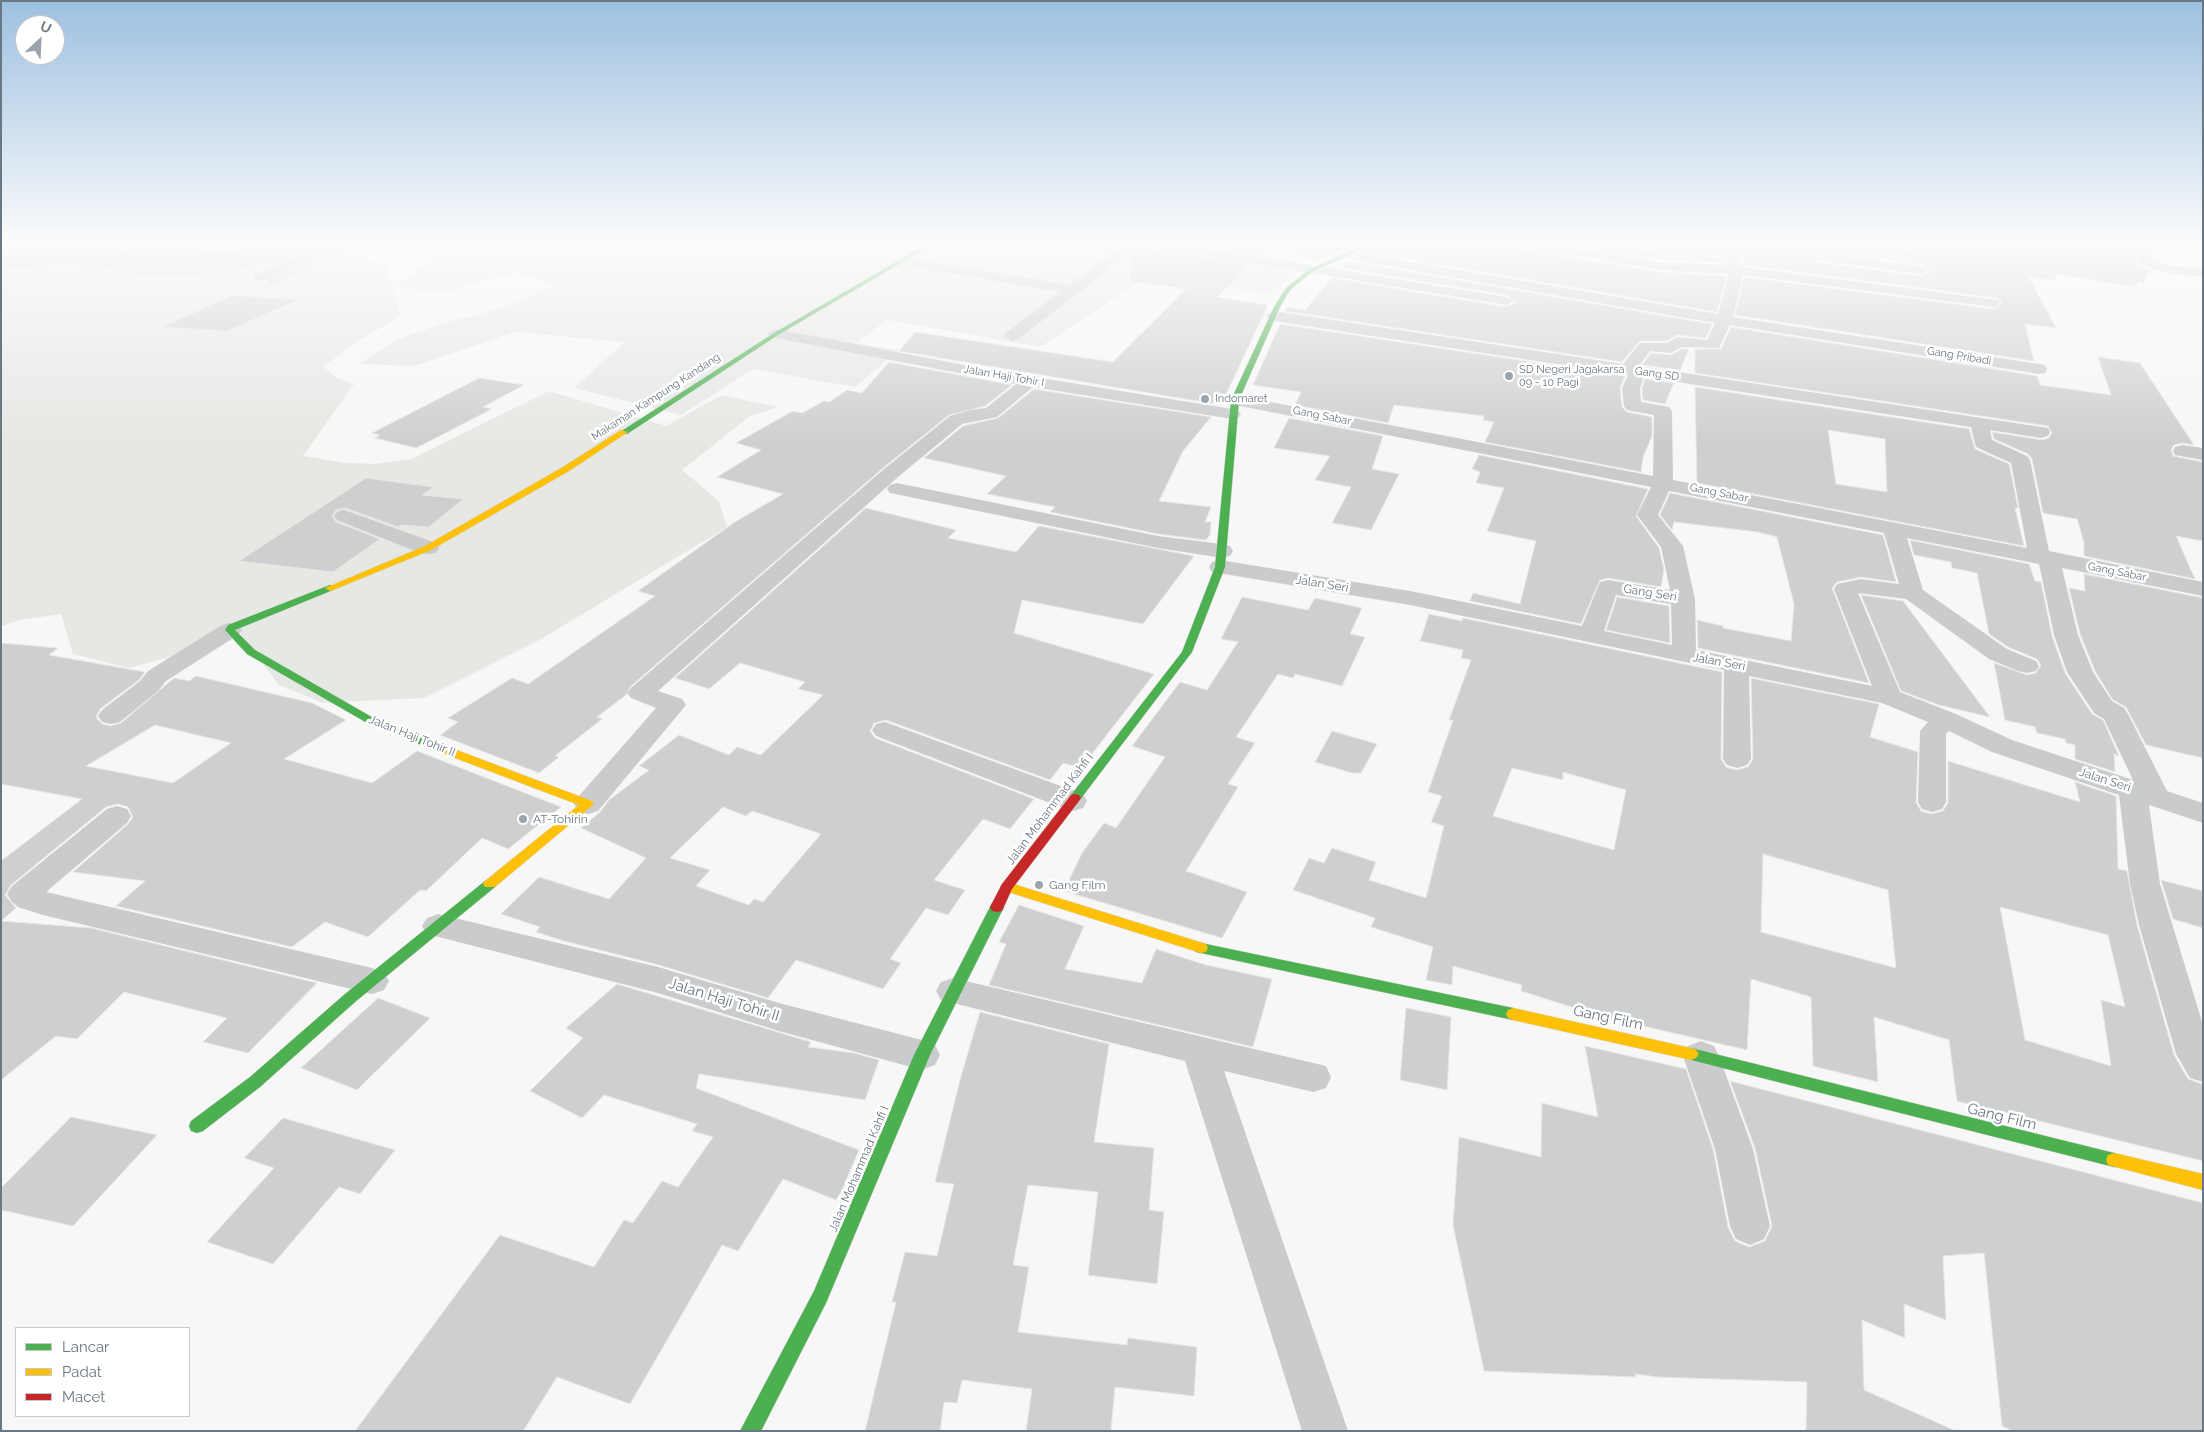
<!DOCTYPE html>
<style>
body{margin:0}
#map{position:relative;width:2204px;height:1432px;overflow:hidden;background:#f7f7f7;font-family:Raleway,sans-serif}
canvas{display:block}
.frame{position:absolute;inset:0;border:2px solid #6a7784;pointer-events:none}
.legend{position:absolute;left:15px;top:1327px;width:175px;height:90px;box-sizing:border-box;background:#fff;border:1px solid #c3c9ce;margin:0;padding:6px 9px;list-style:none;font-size:15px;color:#6a7784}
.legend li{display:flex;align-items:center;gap:10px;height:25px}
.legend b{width:25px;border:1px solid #c3c9ce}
.north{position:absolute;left:15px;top:15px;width:50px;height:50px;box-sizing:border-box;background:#fff;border:1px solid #c3c9ce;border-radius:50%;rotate:25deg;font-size:14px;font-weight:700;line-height:20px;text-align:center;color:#6a7784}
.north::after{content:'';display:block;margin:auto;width:18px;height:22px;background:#9ba4ac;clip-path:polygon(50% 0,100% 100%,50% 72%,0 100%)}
</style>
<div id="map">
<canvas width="2204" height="1432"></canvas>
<div class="frame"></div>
<ul class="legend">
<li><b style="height:6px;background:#4caf50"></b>Lancar</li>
<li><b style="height:6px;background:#ffc107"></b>Padat</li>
<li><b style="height:6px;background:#c62828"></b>Macet</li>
</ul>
<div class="north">U</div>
</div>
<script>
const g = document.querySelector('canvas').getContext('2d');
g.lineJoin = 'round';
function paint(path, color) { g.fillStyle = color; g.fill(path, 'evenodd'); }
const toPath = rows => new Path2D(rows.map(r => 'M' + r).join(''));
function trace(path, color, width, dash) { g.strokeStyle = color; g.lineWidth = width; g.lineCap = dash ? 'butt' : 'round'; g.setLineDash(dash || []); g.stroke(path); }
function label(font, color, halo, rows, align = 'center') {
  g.font = font + ' Raleway,sans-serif'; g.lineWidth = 5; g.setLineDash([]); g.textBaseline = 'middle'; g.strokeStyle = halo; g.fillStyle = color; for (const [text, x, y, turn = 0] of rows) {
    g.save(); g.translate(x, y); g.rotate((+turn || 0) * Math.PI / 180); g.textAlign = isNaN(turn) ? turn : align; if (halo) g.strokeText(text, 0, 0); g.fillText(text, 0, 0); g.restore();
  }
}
const green = toPath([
 [51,242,323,242,388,266,401,316,361,339,323,367,337,378,354,384,303,456,346,463,375,464,411,459,549,391,666,426,722,395,778,407,750,416,682,470,719,501,727,527,541,639,424,698,322,703,278,684,239,632,173,656,129,668,73,654,61,614,19,620,1,626,1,247],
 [452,242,1142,242,1299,268,1268,295,1151,274,1040,347,887,320,856,343,899,350,855,387,753,369,681,415,574,388,625,342,514,332,414,366,359,364,398,339,451,321,488,312,555,286,515,272,441,293,397,286]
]);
const river = toPath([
 [272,242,322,242,318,249,253,267,196,274,144,276,102,267,62,265,1,269,1,249,62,245,102,247,144,256,241,251,272,242]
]);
const building = toPath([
 [268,242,329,242,267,267,268,242],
 [1180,242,1271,242,1258,255,1180,242],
 [1294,242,1358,242,1318,260,1293,255,1294,242],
 [1383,242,1504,242,1513,248,1661,272,1727,276,1717,312,1365,252,1383,242],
 [1550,242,1588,242,1658,252,1658,242,1721,242,1727,263,1661,260,1550,242],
 [1739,242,1801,242,1838,246,1838,242,1865,242,1902,247,1910,251,1915,248,1923,249,1921,242,2001,242,2042,247,2040,242,2132,242,2136,261,2142,268,2150,270,2144,283,2138,282,2136,287,2054,274,2057,281,2029,277,2056,328,2025,324,2034,361,1735,315,1744,277,1993,309,2002,303,1998,298,1745,265,1739,242],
 [1820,251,1922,264,1931,271,1922,276,1815,262,1811,256,1815,252,1820,251],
 [1142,247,1249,265,1217,297,1268,305,1221,405,899,351,915,332,1113,362,1186,289,1129,281,1131,255,1142,247],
 [349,248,267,287,267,281,349,248],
 [1347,261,1712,324,1706,338,1695,337,1695,335,1694,337,1677,335,1666,341,1640,341,1622,362,1285,311,1287,307,1305,310,1332,278,1507,307,1516,302,1507,295,1341,268,1344,265,1339,264,1347,261],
 [233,295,298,300,227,331,162,327,233,295],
 [1280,324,1625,376,1620,388,1622,407,1627,412,1652,417,1652,436,1643,457,1641,472,1485,442,1494,422,1483,420,1484,416,1394,405,1388,423,1295,405,1301,392,1253,385,1280,324],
 [1731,327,2037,376,2040,385,2111,395,2098,357,2140,363,2194,445,2182,443,2174,445,2171,450,2173,456,2203,462,2203,541,2176,536,2195,579,2084,556,2084,542,2077,519,2043,513,2032,459,2028,454,1994,439,1992,432,2042,440,2049,438,2052,433,2048,426,1695,373,1695,349,1721,349,1731,327],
 [1682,349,1689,349,1680,370,1642,365,1651,353,1671,355,1682,349],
 [889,362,1012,385,985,406,949,415,883,468,630,687,626,695,597,717,602,719,555,756,559,757,539,773,440,735,458,722,448,718,512,678,528,684,655,596,638,591,735,522,783,494,717,477,761,450,736,443,793,411,802,413,824,401,829,402,847,390,862,393,889,362],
 [479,378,524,385,483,407,492,409,416,448,375,438,380,435,372,433,479,378],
 [1645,379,1674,383,1665,404,1643,400,1642,388,1645,379],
 [1695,387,1969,429,1975,449,2009,464,2018,508,2015,508,2024,546,1697,483,1695,387],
 [1828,430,1885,439,1887,492,1836,484,1828,430],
 [1034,389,1211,417,1183,451,1159,501,1211,507,1205,522,1211,522,1210,535,1206,540,1158,534,1050,512,1055,507,987,494,1006,476,924,458,963,426,998,418,1034,389],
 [1289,418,1383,436,1372,469,1399,474,1371,530,1332,523,1351,487,1315,480,1330,456,1274,448,1289,418],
 [1479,455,1648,489,1636,516,1659,548,1664,570,1661,587,1608,578,1600,580,1581,624,1470,601,1473,593,1520,604,1536,541,1487,531,1504,488,1476,483,1480,472,1472,469,1479,455],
 [366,478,434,487,422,495,463,499,429,527,401,525,398,527,345,508,336,510,332,516,336,522,380,539,333,572,239,561,366,478],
 [1670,493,1883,535,1896,582,1861,577,1837,582,1832,588,1869,683,1698,648,1697,620,1723,626,1723,628,1791,641,1794,604,1777,537,1758,532,1674,522,1672,530,1660,515,1670,493],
 [866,508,956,530,948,538,1016,552,1039,526,1194,556,1143,624,1022,600,1014,633,1154,674,1081,768,1063,763,1050,780,886,720,874,723,870,731,875,738,1034,799,1010,829,983,819,934,880,965,890,948,915,926,908,890,959,901,963,883,989,796,960,768,998,659,965,564,941,536,932,540,927,501,914,539,877,609,899,646,858,581,828,600,812,609,800,649,770,639,766,679,735,729,755,737,747,761,755,823,695,798,689,805,682,740,663,709,689,675,678,866,508],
 [723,807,746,816,752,811,821,834,763,902,754,899,749,905,696,886,710,870,670,858,723,807],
 [1910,540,2029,564,2035,581,2041,582,2052,636,2065,673,2092,714,2103,720,2119,756,2114,754,2115,772,2075,759,2075,745,2066,743,2065,739,2037,733,2035,727,2005,720,1994,663,2027,675,2036,673,2041,665,2037,659,2008,647,1989,634,1977,573,1952,568,1951,562,1914,555,1910,540],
 [2084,574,2203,598,2203,758,2146,745,2126,707,2113,700,2095,671,2080,634,2069,588,2085,591,2084,574],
 [1861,595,1903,601,1990,717,1939,705,1901,691,1861,595],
 [1242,597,1308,610,1315,598,1362,608,1350,634,1365,637,1342,686,1295,674,1293,678,1278,674,1236,737,1255,743,1228,784,1238,787,1186,871,1247,892,1222,938,1064,891,1082,853,1104,823,1116,828,1165,757,1132,746,1180,682,1207,690,1238,642,1221,639,1242,597],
 [1617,597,1669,606,1670,643,1606,630,1617,597],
 [1429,614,1462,621,1463,618,1722,672,1721,759,1726,767,1736,770,1748,767,1753,759,1751,678,1879,704,1870,737,1918,752,1916,802,1921,811,1931,814,1943,811,1948,803,1948,761,2080,802,2075,782,2116,796,2118,869,2127,871,2137,925,2174,1055,2188,1079,2202,1084,2203,1086,2203,1161,1957,1101,1949,1040,1874,1017,1878,1082,1813,1066,1811,997,1751,979,1747,1050,1578,1011,1578,1009,1521,991,1522,985,1453,966,1452,985,1426,980,1433,947,1371,927,1375,918,1293,890,1309,858,1324,863,1332,848,1376,862,1369,880,1426,898,1444,826,1431,822,1442,796,1428,792,1453,720,1449,720,1471,660,1461,658,1463,650,1420,641,1429,614],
 [1512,768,1563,780,1563,772,1626,790,1614,850,1493,816,1512,768],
 [1763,854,1888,890,1896,968,1761,932,1763,854],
 [2000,907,2108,935,2125,1007,2101,1000,2111,1066,2025,1040,2000,907],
 [1,643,58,648,49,655,145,672,139,680,100,709,96,717,102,724,111,726,121,723,174,678,189,681,196,676,312,703,346,720,284,759,372,783,417,751,561,807,508,849,482,838,426,891,420,890,368,937,325,922,292,947,116,906,145,881,73,872,128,824,133,817,128,807,118,804,106,807,11,885,5,895,16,908,1,921,91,928,317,983,248,1053,203,1042,227,1018,124,992,77,1039,56,1036,1,1080,1,861,82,799,1,784,1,643],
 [155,725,231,743,173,783,86,766,155,725],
 [1332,731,1377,744,1361,773,1352,773,1315,762,1332,731],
 [2161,880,2203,891,2203,928,2173,919,2161,880],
 [1019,905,1084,926,1065,969,1142,983,1156,949,1206,965,1272,979,1253,1047,989,985,1006,944,999,942,1019,905],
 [617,984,811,1042,808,1047,854,1053,879,1060,865,1100,699,1074,696,1088,859,1150,842,1190,836,1200,783,1179,738,1251,722,1245,630,1404,557,1377,523,1431,355,1431,500,1235,594,1267,624,1220,633,1223,662,1181,678,1187,713,1137,692,1131,697,1124,604,1095,582,1118,530,1091,583,1038,566,1028,617,984],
 [378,998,430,1018,357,1090,301,1068,378,998],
 [1406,1008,1451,1017,1447,1090,1400,1080,1406,1008],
 [980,1012,1109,1044,1094,1142,1154,1148,1149,1210,1164,1212,1157,1284,1088,1275,1098,1192,1028,1185,1013,1265,1029,1267,1018,1332,1127,1345,1128,1338,1197,1347,1194,1396,1115,1387,1111,1431,1026,1431,1032,1389,962,1380,957,1403,944,1402,940,1431,865,1431,896,1302,892,1302,905,1252,937,1256,954,1184,935,1182,960,1080,980,1012],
 [1585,1046,1686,1069,1713,1149,1728,1227,1735,1241,1749,1247,1765,1241,1772,1226,1755,1148,1730,1081,2203,1203,2203,1431,2013,1431,2002,1426,1984,1253,1943,1256,1946,1320,1904,1304,1905,1338,1862,1320,1864,1390,1956,1431,1806,1431,1807,1382,1657,1377,1635,1374,1636,1377,1484,1371,1453,1225,1459,1137,1541,1157,1542,1103,1598,1117,1585,1046],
 [71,1117,157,1135,73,1226,1,1210,1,1188,71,1117],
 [283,1118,395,1150,360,1194,339,1187,273,1264,207,1242,274,1168,244,1158,283,1118]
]);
const street = toPath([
 [334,242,353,242,351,245,265,280,255,280,253,277,255,274,334,242],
 [1128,242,1168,242,1507,297,1514,301,1507,305,1141,245,1018,339,1012,341,1004,336,1006,333,1060,292,902,265,895,261,902,257,1069,285,1128,242],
 [1506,242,1538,242,1661,262,1729,265,1723,242,1737,242,1743,267,1998,300,2000,303,1993,307,1743,275,1733,317,2039,364,2045,365,2047,369,2045,373,2039,374,1730,325,1719,348,1681,347,1671,353,1650,351,1639,366,2048,428,2050,432,2048,436,2041,438,1990,430,1992,440,2027,456,2030,460,2049,551,2203,582,2203,596,2062,568,2078,635,2093,672,2112,701,2124,708,2128,714,2167,791,2203,803,2203,823,2149,805,2160,884,2203,1025,2203,1082,2190,1078,2176,1054,2139,925,2130,884,2119,795,1992,752,1949,731,1946,734,1946,802,1942,809,1932,812,1922,809,1918,802,1920,731,1928,722,1882,703,1749,676,1751,759,1747,765,1737,768,1727,765,1723,759,1724,670,1410,605,1212,572,1209,567,1212,562,1220,560,1410,591,1582,626,1600,582,1608,580,1670,590,1661,547,1637,515,1651,487,1235,405,1229,404,1226,400,1229,396,1235,395,1653,476,1654,415,1627,410,1624,406,1622,388,1628,375,1274,321,1266,316,1274,311,1623,364,1640,343,1667,343,1677,337,1707,340,1715,323,1347,259,1340,255,1347,251,1718,314,1729,274,1661,270,1513,246,1506,242],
 [1644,377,1971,427,1976,447,2011,463,2027,548,1673,480,1672,411,1669,407,1641,402,1640,388,1644,377],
 [1669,491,1884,533,1899,584,1861,579,1837,584,1834,589,1872,686,1696,650,1695,599,1683,546,1658,515,1669,491],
 [1907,538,2039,564,2054,635,2067,672,2094,713,2104,719,2133,780,2012,740,1956,714,1900,692,1858,593,1906,599,1989,659,2018,671,2027,673,2036,671,2039,666,2036,661,2007,649,1923,590,1907,538],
 [1616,595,1671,604,1672,645,1604,631,1616,595],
 [1901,242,1915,242,1917,245,1910,249,1905,248,1901,242],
 [2134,242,2148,242,2152,260,2173,266,2203,269,2203,277,2172,274,2142,266,2137,260,2134,242],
 [1820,253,1922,266,1929,270,1922,274,1815,260,1813,257,1815,254,1820,253],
 [776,329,986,369,1232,409,1238,410,1241,414,1238,418,1232,419,1033,387,997,417,962,424,898,477,658,691,682,699,686,705,598,811,588,814,578,811,574,804,578,797,656,708,631,698,627,693,631,688,884,469,950,416,970,410,986,408,1016,384,770,337,768,334,770,331,776,329],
 [2182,445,2203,448,2203,460,2175,455,2173,451,2175,447,2182,445],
 [897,483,1158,536,1222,544,1230,546,1233,551,1230,556,1222,558,1158,548,890,493,887,489,890,485,897,483],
 [344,510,436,543,439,548,436,553,428,554,420,553,337,520,334,516,337,512,344,510],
 [230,623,238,625,242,630,238,635,166,681,158,691,120,722,111,724,102,722,98,716,102,710,140,681,148,671,222,625,230,623],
 [885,722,1083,794,1087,801,1083,808,1073,811,1063,808,876,736,872,730,876,724,885,722],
 [117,806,127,809,131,816,127,823,46,892,372,968,384,972,389,981,384,990,372,994,43,915,18,907,12,902,7,894,12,886,107,809,117,806],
 [438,914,658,967,779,1003,922,1040,935,1045,940,1055,935,1065,922,1070,779,1031,658,993,427,934,422,926,427,918,438,914],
 [953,978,1326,1066,1331,1077,1326,1088,1313,1092,1224,1071,1348,1431,1302,1431,1185,1061,941,1000,936,991,941,982,953,978],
 [1701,1041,1714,1046,1719,1056,1753,1149,1770,1226,1764,1239,1750,1245,1736,1239,1730,1226,1715,1149,1683,1056,1688,1046,1701,1041]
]);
const fast = toPath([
 [930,242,937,242,778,335,627,434,620,432,774,333,930,242],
 [1369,242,1377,242,1312,272,1290,290,1280,307,1239,400,1225,567,1192,652,1079,801,1071,801,1069,798,1071,795,1182,652,1215,567,1231,400,1274,307,1286,288,1308,270,1369,242],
 [330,585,335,588,333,590,235,630,255,650,377,720,442,744,444,747,442,750,434,750,369,724,247,654,225,630,228,625,330,585],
 [490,879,495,881,497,884,495,887,355,1002,260,1087,203,1131,197,1133,191,1131,189,1126,191,1121,250,1077,345,994,485,881,490,879],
 [997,902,1002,903,1004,907,930,1055,826,1303,761,1431,740,1431,814,1291,914,1055,990,907,992,903,997,902],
 [1201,943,1513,1008,1518,1010,1520,1014,1518,1018,1513,1020,1201,953,1196,952,1194,948,1196,944,1201,943],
 [1691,1048,2114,1153,2120,1155,2122,1160,2120,1165,2114,1167,1691,1060,1686,1058,1683,1054,1686,1050,1691,1048]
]);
const slow = toPath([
 [621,430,628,432,569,471,431,550,333,590,330,591,325,588,425,546,563,467,621,430],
 [438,743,592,801,594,804,495,887,485,887,483,884,485,881,579,805,434,750,432,747,434,744,438,743],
 [1007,882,1206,944,1208,948,1206,952,1201,953,1002,890,1000,887,1002,884,1007,882],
 [1513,1008,1691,1048,1696,1050,1699,1054,1696,1058,1691,1060,1513,1020,1508,1018,1506,1014,1508,1010,1513,1008],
 [2114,1153,2203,1174,2203,1190,2108,1165,2106,1160,2108,1155,2114,1153]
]);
const jam = toPath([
 [1075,794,1079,795,1081,798,1079,801,1012,889,1002,911,997,912,992,911,990,907,1002,884,1071,795,1075,794]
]);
const markers = [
 [1509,376,5,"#9ba4ac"],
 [1205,399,5,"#9ba4ac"],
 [523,819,5,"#9ba4ac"],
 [1039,885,5,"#9ba4ac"]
];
const farStreetnames = [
 ["Gang Pribadi",1959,356,9],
 ["Gang SD",1657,374,8],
 ["Jalan Haji Tohir I",1004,376,10],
 ["Makaman Kampung Kandang",656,397,-33],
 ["Gang Sabar",1322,416,11],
 ["Gang Sabar",1719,493,11],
 ["Gang Sabar",2117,572,11]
];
const farPoinames = [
 ["SD Negeri Jagakarsa",1519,370],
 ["09 - 10 Pagi",1519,383],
 ["Indomaret",1215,399]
];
const streetNames = [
 ["Jalan Seri",1322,584,9],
 ["Gang Seri",1650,593,9],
 ["Jalan Seri",1719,662,10],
 ["Jalan Haji Tohir II",412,736,22],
 ["Jalan Seri",2105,780,18],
 ["Jalan Mohammad Kahfi I",1050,809,-53],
 ["Jalan Mohammad Kahfi I",859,1169,-67]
];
const poiNames = [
 ["AT-Tohirin",533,819],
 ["Gang Film",1049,885]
];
const nearStreetnames = [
 ["Jalan Haji Tohir II",724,1000,17],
 ["Gang Film",1608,1018,12],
 ["Gang Film",2002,1117,14]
];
paint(green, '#e6e8e4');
paint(river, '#ccd3d5');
paint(building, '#cecfd0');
trace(building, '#e6e6e6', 1);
trace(fast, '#d3d4d5', 1);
trace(slow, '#d3d4d5', 1);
trace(jam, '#d3d4d5', 1);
paint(street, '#cacbcc');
paint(fast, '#4caf50');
paint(slow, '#ffc107');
paint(jam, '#c62828');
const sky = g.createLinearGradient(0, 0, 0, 442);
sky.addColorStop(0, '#9dc0e0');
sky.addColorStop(0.55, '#fbfbfb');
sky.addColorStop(1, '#fbfbfb00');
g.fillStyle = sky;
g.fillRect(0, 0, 2204, 442);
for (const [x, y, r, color] of markers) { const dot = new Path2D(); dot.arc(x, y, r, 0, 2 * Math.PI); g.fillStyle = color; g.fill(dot); trace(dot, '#fff', 2); }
label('11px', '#6a7784', '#fff', farStreetnames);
label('11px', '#6a7784', '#fff', farPoinames, 'left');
label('12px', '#6a7784', '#fff', streetNames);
label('12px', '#6a7784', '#fff', poiNames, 'left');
label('15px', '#6a7784', '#fff', nearStreetnames);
</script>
